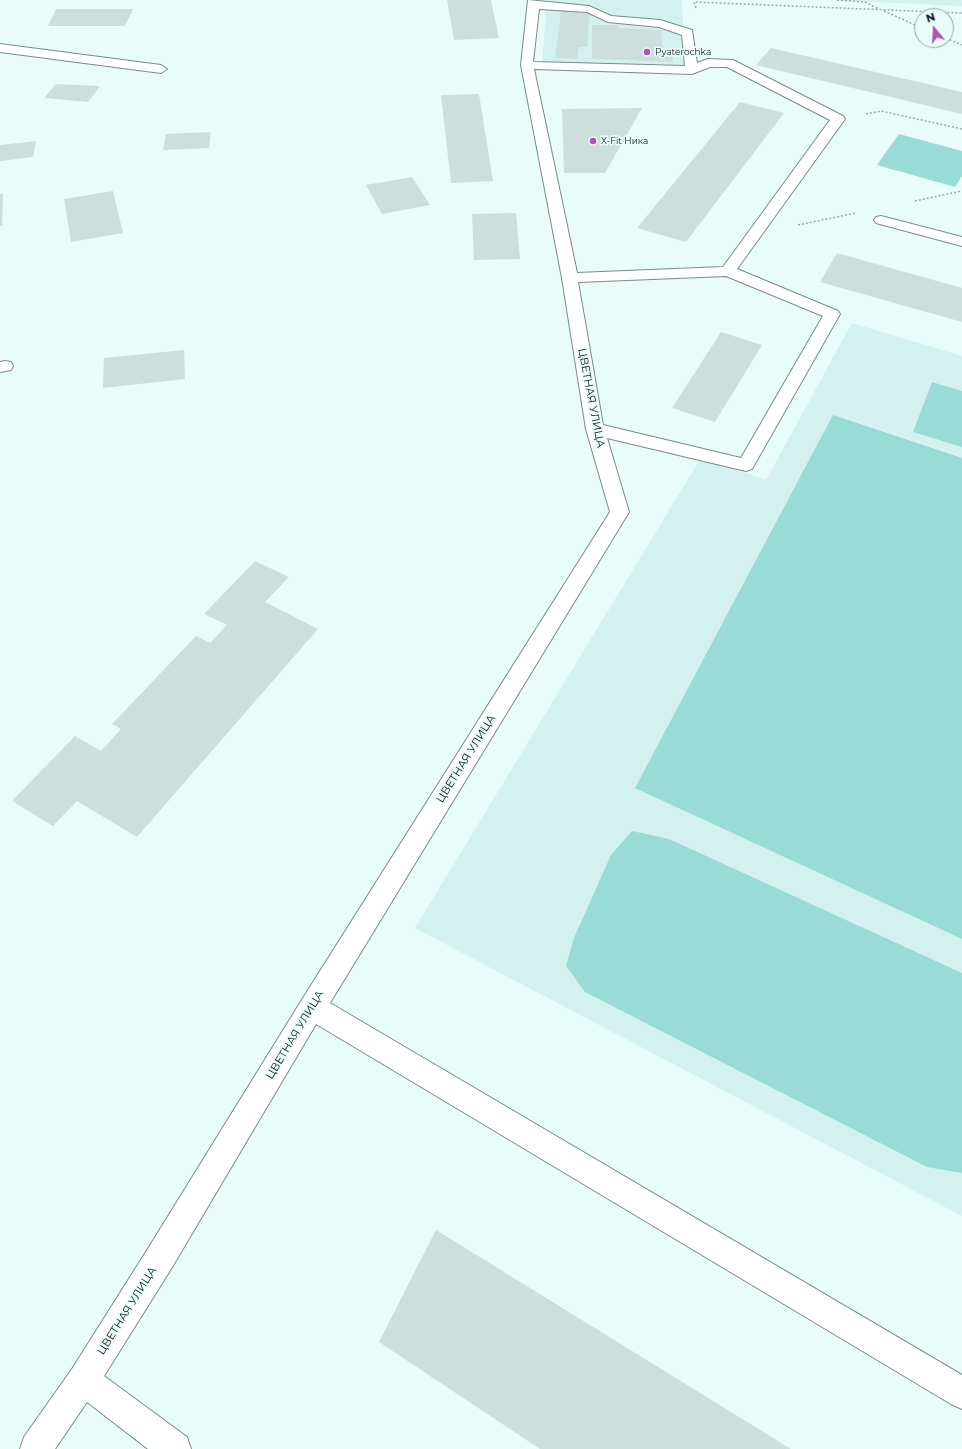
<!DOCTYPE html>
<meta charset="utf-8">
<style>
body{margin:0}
#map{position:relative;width:962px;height:1449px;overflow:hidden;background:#e8fcfa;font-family:Montserrat,sans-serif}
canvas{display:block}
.north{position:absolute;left:914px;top:8px;width:40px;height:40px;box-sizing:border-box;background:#e8fcfa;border:1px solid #93a2a0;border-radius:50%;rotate:342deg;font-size:11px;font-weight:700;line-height:16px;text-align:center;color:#131a19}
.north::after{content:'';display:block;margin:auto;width:14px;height:18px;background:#b451b7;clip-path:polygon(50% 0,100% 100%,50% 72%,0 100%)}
</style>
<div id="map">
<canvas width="962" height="1449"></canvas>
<div class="north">N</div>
</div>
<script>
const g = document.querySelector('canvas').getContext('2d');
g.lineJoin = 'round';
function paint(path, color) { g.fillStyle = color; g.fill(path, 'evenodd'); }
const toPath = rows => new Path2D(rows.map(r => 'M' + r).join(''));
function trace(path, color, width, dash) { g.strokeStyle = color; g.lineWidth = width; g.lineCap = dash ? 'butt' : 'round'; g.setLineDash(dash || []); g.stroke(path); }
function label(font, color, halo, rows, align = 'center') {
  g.font = font + ' Montserrat,sans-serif'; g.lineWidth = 3.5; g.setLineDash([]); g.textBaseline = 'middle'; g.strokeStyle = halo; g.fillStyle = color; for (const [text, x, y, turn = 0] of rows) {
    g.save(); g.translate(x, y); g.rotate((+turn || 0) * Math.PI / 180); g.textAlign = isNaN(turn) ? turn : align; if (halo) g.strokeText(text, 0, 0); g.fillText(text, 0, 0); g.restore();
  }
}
const built = toPath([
 [547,0,682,0,685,65,542,63],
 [826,0,962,0,962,6],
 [852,323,962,356,962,1216,415,928,701,458,766,480]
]);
const green = toPath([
 [899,134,962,151,962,176,955,187,877,165],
 [932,382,962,391,962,447,913,432],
 [833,415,962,458,962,939,635,788],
 [632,831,669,839,962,973,962,1173,927,1167,585,992,566,966,574,938,611,855]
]);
const building = toPath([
 [447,0,491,0,499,38,454,40],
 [56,9,133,9,125,26,48,26],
 [561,11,590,12,587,47,579,47,577,59,555,58],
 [592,25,619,25,619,28,661,30,663,52,672,52,673,62,592,59],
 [771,48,962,92,962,114,756,65],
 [56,84,100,86,88,102,44,98],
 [479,94,493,181,451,183,441,95],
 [740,102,784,113,686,242,637,228],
 [642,108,605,173,564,173,562,109],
 [211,132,209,148,163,150,166,134],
 [36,141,33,157,0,161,0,145],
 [412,177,430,205,382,214,366,185],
 [113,191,123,233,71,242,64,199],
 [0,194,3,194,2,226,0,226],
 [516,213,520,259,474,260,472,214],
 [837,253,962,288,962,322,820,282],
 [721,332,762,345,715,422,672,408],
 [184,350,185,379,103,388,104,358],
 [255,561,289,577,265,602,318,629,137,837,77,801,53,826,12,801,75,736,101,751,121,729,112,724,196,636,210,643,227,625,204,614],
 [436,1230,791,1449,540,1449,379,1342]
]);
const path = toPath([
 [837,0,865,2,879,9],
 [696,8,694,2,962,13],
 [884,11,922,28],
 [946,38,962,45],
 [866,114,881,111,962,129],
 [915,201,962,191],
 [798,225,856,213]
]);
const minor = toPath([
 [528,0,589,6,611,16,660,20,692,30,697,63,708,59,733,60,843,116,845,119,737,269,838,311,840,314,752,469,746,471,607,438,629,512,330,1003,962,1375,962,1409,951,1404,316,1024,171,1269,104,1376,187,1437,191,1449,148,1449,87,1402,55,1449,20,1449,24,1437,72,1369,149,1247,303,998,610,512,586,429,562,278,521,65,528,0],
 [539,9,587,12,608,22,659,27,682,35,685,66,533,62,539,9],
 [710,67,727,67,830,120,723,267,577,273,534,69,692,74,710,67],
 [726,276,823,316,741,458,603,425,578,282,726,276],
 [0,44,161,65,167,69,161,73,0,52,0,44],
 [881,216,962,237,962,246,876,223,874,220,876,217,881,216],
 [5,361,11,362,13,366,11,370,0,372,0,362,5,361]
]);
const markers = [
 [647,52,4,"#b451b7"],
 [593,141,4,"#b451b7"]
];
const farPoinames = [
 ["Pyaterochka",655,52],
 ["X-Fit Ника",601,141]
];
const streetNames = [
 ["ЦВЕТНАЯ УЛИЦА",591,398,79],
 ["ЦВЕТНАЯ УЛИЦА",466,759,-58],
 ["ЦВЕТНАЯ УЛИЦА",295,1035,-59],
 ["ЦВЕТНАЯ УЛИЦА",127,1311,-58]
];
paint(built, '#d3f1ee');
paint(green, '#99dbd6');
paint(building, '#ccdfdd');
trace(minor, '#798b8a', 2);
trace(path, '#9aa9a8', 1.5, [2, 2]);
paint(minor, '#fff');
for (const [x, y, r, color] of markers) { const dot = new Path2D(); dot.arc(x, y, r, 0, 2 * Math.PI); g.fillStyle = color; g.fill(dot); trace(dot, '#e8fcfa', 1.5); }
label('9px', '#131a19', '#e8fcfa', farPoinames, 'left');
label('11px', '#131a19', '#e8fcfa', streetNames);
</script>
